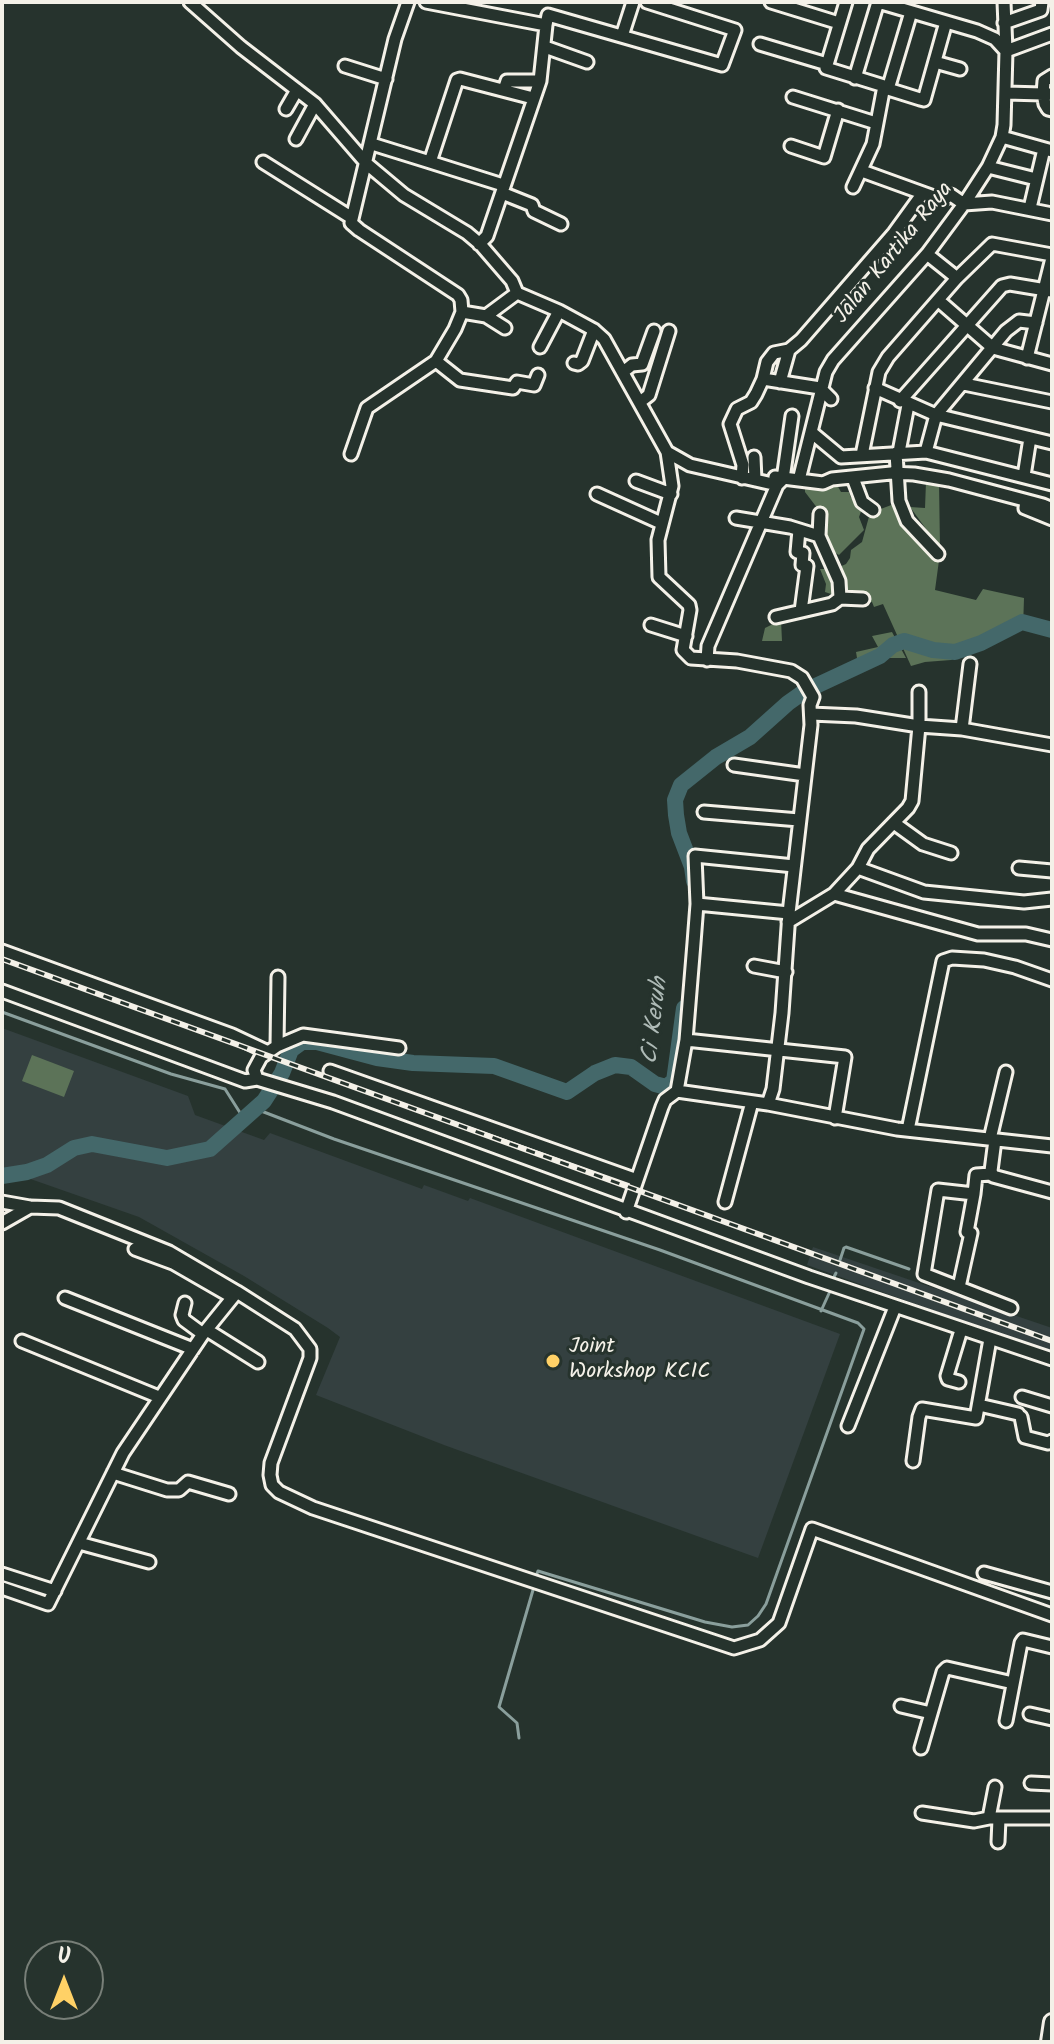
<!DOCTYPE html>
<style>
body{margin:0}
#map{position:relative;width:1054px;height:2044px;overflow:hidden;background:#26332d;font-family:Kalam,sans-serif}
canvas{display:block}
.frame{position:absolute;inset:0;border:4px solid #f4f1e8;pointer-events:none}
.north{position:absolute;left:24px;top:1940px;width:80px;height:80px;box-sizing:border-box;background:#26332d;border:2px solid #787f78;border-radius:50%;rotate:0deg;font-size:22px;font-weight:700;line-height:32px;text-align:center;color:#f4f1e8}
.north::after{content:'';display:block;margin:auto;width:28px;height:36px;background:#ffd166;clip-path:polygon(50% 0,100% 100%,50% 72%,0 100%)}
</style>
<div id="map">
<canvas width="1054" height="2044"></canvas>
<div class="frame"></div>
<div class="north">U</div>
</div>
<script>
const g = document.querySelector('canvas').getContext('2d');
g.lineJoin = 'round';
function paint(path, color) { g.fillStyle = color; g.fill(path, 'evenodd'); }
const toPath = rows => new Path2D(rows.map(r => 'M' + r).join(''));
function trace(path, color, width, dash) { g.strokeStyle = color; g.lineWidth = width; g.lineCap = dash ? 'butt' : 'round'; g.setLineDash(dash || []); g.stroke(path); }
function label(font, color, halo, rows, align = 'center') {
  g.font = font + ' Kalam,sans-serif'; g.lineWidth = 6; g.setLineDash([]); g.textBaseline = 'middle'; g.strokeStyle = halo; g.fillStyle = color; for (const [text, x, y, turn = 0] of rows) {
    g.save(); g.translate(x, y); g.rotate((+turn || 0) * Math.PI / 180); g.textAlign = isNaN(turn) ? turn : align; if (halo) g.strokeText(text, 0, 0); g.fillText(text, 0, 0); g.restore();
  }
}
const built = toPath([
 [2,1028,188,1096,195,1115,264,1140,270,1133,422,1189,424,1185,468,1201,470,1198,840,1334,758,1558,444,1445,316,1395,340,1337,328,1328,244,1276,139,1217,2,1169],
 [813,1247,1052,1328,1052,1353,807,1265]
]);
const green = toPath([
 [926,482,939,482,940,548,910,507,925,508],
 [837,485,841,492,849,492,851,498,860,500,863,506,859,517,864,530,839,555,832,551,823,532,821,513,805,492,805,487],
 [902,501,940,553,935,590,976,600,983,589,1024,598,1023,629,972,646,951,660,925,662,911,666,883,604,874,607,872,602,839,601,837,596,825,592,826,584,820,569,835,569,846,564,850,558,851,550,862,542,870,513],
 [781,620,782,641,762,641,765,628],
 [892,632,906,658,857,658,856,652,878,647,872,636],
 [32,1055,74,1071,64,1097,22,1081]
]);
const stream = toPath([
 [2,1012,171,1074,225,1089,244,1119],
 [256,1109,334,1139,660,1250,858,1323,864,1329,766,1604,758,1616,748,1625,732,1627,705,1622,538,1571,536,1576],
 [840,1260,844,1248,846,1247,909,1269],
 [833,1279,836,1273],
 [821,1311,831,1289],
 [519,1738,517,1723,499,1707,533,1590]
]);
const river = toPath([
 [694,881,692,867,679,833,676,815,675,800,681,785,716,757,750,737,788,703,805,691,880,656,893,645,904,641,933,650,955,652,981,643,1022,622,1052,630],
 [2,1176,27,1172,47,1165,74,1148,92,1144,167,1158,210,1149,264,1101,282,1073,291,1050,302,1042,317,1042,377,1058,413,1063,494,1066,567,1092,595,1073,615,1065,631,1067,655,1084,666,1087,674,1081,684,1008]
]);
const minor = toPath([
 [190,2,241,47,315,104,367,164,404,195,467,233,480,244,512,281,517,293,559,311,594,330,604,339,667,452,672,486,658,540,659,577,689,605,690,610,683,650,691,658,737,661,791,671,802,678,813,697,810,705,811,725,789,913,782,1013,773,1089,768,1104],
 [426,2,546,25,548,15,722,65,735,30,647,2],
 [771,2,839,23],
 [846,2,826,68,884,86,873,144,853,187],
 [878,2,977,31,995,39,1006,51],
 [1004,2,1006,50],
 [911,12,888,89,920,99,924,100,946,22],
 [1004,23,1041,10,1042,2],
 [622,36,633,2],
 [760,44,827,64],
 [545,47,587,62],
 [935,62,960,69],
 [345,66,386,79],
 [855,78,878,2],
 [504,90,507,81,540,81],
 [1006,93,1043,94,1044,81,1052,76],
 [1052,94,1043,94,1045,104,1048,109,1052,110],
 [793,97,876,123],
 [286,109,297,90],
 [1002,137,1052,151],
 [296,139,315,104],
 [372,144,430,162],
 [791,146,824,157,838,110],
 [263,162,352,218],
 [988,167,1036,179],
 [862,171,942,200,951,195,964,204,992,202,1052,214],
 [503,185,430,162,457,80,460,79,533,98],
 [502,193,532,205,534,211,561,224],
 [1030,208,1044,149],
 [479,244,487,236,540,81,546,25],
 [927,254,957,278,992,244,1052,255],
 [938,300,993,348,1052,364],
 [462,312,486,316,517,293],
 [486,316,505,328],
 [540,347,559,311],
 [1027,358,1052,258],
 [436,361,460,380,513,388,517,382,534,385,538,375],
 [574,363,578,364,582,361,594,330],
 [623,372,632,365,642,364,654,331],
 [763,379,820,388,831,399],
 [780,382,789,350],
 [964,384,1052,402],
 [875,388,936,415,1052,443],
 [900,401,1002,286,1010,284,1052,291],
 [640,402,649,395,669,331],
 [811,432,841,457,926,452,1052,484],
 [667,452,690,465,777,485],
 [899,452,908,405],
 [926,452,936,415,1006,331,1019,321,1036,323],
 [896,453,899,501,907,521,938,554],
 [351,454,367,408,436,361,455,329,462,312,461,300,458,295,359,230,351,223,395,39,408,2],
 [862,455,879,372,888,357,957,278],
 [754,457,755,480],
 [1024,476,1030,438],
 [775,477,823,483,832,479,891,473,914,474,949,480,1043,505,1052,509],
 [742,478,743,465,730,424,737,409,751,402,756,394,763,379,767,362,774,353,789,350,801,340,894,233,923,193],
 [853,478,862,502,873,510],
 [799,480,826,372,833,360,927,254,964,204,988,167,1002,137,1004,125,1006,51,1052,34],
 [636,481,671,494],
 [597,494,661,523],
 [1026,501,1025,508,1052,519],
 [736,518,790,527,819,536],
 [799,530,797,552,803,553,802,565,807,566,801,611],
 [840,598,863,599],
 [776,617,832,604,840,598,839,581,819,536,820,514],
 [651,625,686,636],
 [707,660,708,646,777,485,783,479,792,416],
 [811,714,856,716,919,726,962,729,1052,745],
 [962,729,970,664],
 [734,765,805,775],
 [704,812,799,820],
 [894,823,923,844,951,853],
 [858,868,924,892,1024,902,1052,899],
 [1019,868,1052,871],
 [834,894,978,934,1026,934,1052,940],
 [697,904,789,913],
 [788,922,834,894,858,868,868,849,908,808,912,801,919,726,919,692],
 [2,951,232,1035,268,1052],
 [754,966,786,972],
 [278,977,277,1046,261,1057,254,1070,257,1079,333,1102,809,1277,1052,1359],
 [2,991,245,1081,257,1079],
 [686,1040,845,1057,835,1118],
 [277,1046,303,1035,399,1048],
 [330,1071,637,1180],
 [677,1091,686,1040,694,943,697,904,695,856,794,866],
 [908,1130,943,961,952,958,984,960,1015,967,1052,980],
 [990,1139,1006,1072],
 [995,1140,991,1171,993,1176,1052,1192],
 [991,1174,976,1175,974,1194,938,1190,924,1274,1011,1308],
 [2,1202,30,1207,59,1208,169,1252,237,1292],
 [725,1202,752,1102],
 [626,1212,662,1107,665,1100,677,1091,768,1104,897,1129,1052,1146],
 [2,1223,30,1207],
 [135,1249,173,1263,232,1297],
 [959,1287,971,1233,967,1232,974,1194],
 [65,1298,193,1349],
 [185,1303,182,1315,184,1320,203,1334],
 [207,1330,258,1362],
 [22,1341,159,1397],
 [959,1382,948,1379,947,1376,961,1330],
 [1022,1397,1052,1406],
 [979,1405,1018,1414],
 [1021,1417,1025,1437,1048,1443,1052,1441],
 [848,1426,895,1307],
 [913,1461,919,1417,922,1409,976,1418,990,1339],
 [113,1473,167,1490,179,1490,188,1482,229,1494],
 [79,1543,149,1562],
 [984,1573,1052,1592],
 [2,1574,55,1591],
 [2,1588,48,1604,123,1453,203,1334,237,1292,295,1329,310,1349,310,1358,271,1463,270,1475,272,1485,279,1492,313,1508,734,1648,760,1640,779,1623,812,1529,1052,1615],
 [901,1706,931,1713],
 [1030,1714,1052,1719],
 [1006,1721,1021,1643,1023,1640,1052,1647],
 [921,1748,943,1672,947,1668,1013,1683],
 [1031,1783,1052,1784],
 [922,1813,974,1821,989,1818,1052,1818],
 [989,1818,995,1787],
 [998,1842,999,1819]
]);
const major = toPath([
 [1049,2042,1052,2022]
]);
const rail = toPath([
 [2,959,1052,1341]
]);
const markers = [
 [553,1361,8,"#ffd166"]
];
const streetNames = [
 ["Jalan Kartika Raya",895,254,-51]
];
const poiNames = [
 ["Joint",569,1348],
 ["Workshop KCIC",569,1373]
];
const waterNames = [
 ["Ci Keruh",657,1021,-83]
];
paint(built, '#344040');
paint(green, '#5c7358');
trace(stream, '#8a9f9c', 3);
trace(river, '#44686a', 16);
trace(minor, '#f4f1e8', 17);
trace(major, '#f4f1e8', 20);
trace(minor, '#26332d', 11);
trace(major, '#26332d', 14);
trace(rail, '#f4f1e8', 6);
trace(rail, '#26332d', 3, [9]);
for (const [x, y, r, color] of markers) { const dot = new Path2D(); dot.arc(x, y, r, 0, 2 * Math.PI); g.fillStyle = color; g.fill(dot); trace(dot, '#26332d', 3); }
label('22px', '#f4f1e8', '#26332d', streetNames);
label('22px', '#f4f1e8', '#26332d', poiNames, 'left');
label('italic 24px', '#aebab6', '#26332d', waterNames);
</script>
